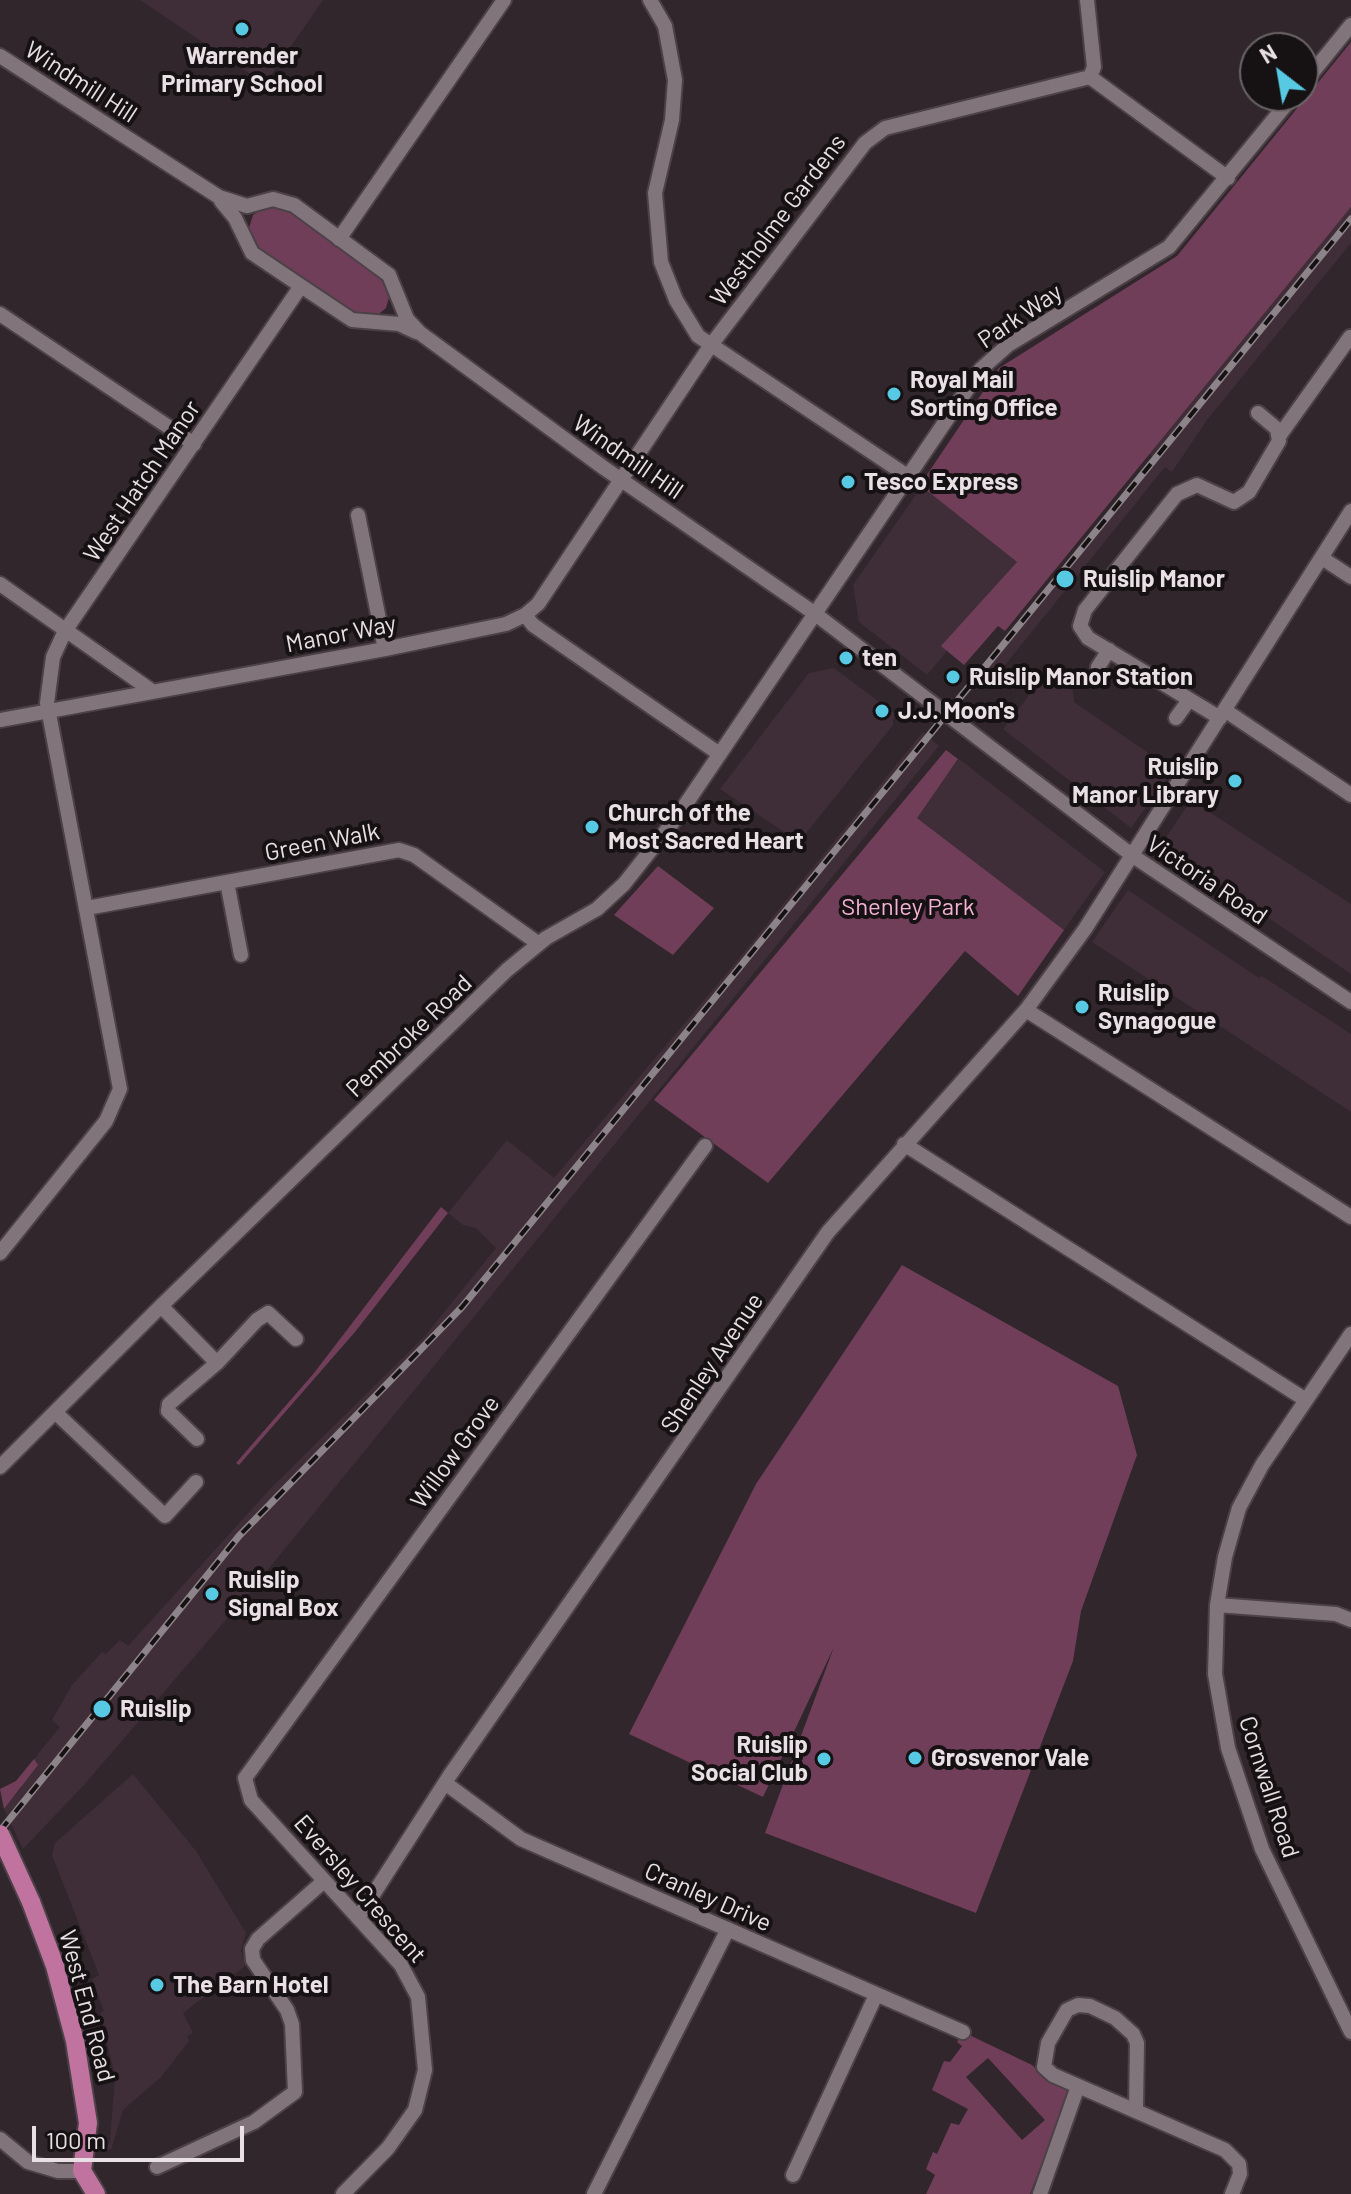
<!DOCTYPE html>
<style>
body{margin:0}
#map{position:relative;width:1351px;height:2194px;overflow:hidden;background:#31262c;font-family:Barlow,sans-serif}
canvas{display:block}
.north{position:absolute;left:1239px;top:32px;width:80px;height:80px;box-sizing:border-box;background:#161113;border:2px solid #6a6467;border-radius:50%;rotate:329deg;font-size:22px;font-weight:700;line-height:32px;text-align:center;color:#e8e0e4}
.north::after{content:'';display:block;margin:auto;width:28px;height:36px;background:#58c9e3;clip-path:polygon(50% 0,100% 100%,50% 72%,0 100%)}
.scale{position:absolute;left:32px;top:2126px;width:212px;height:36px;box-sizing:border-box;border:4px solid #e8e0e4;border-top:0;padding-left:10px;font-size:24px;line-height:28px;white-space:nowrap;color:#e8e0e4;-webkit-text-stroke:6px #161113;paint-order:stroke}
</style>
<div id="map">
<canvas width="1351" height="2194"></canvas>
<div class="north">N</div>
<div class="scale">100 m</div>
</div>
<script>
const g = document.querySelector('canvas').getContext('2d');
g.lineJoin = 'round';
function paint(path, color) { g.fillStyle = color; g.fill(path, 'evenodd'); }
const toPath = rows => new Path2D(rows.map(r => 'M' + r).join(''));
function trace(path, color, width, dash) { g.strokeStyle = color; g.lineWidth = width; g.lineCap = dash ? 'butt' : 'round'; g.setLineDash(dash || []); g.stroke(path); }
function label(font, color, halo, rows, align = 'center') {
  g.font = font + ' Barlow,sans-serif'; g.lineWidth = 8; g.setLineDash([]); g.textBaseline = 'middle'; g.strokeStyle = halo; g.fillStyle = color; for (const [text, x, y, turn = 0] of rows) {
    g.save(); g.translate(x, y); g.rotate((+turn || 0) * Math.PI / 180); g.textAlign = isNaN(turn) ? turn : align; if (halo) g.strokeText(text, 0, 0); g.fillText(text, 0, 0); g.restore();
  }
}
const built = toPath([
 [140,0,323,0,265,84],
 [1351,207,1351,243,1207,420,1172,472,1165,467,988,686,978,677,1154,458,1148,453],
 [922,486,1017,562,942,646,947,651,927,675,859,622,853,585],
 [1052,666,1072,682,1074,702,1173,770,1131,828,1003,729],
 [834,668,894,713,893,725,799,842,720,789,809,673],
 [923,732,939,746,244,1599,84,1785,23,1849,4,1809,22,1787,16,1781,60,1727,52,1720,72,1685,102,1652,106,1654,120,1640,128,1646,271,1488,424,1337,496,1248,476,1228,463,1225,448,1213,507,1140,554,1178,732,967],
 [959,759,1105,872,1064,930,916,817],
 [1191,800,1351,904,1351,974,1161,845],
 [1128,890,1259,978,1262,976,1351,1034,1351,1112,1092,942],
 [133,1774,196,1851,246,1933,241,1951,248,1964,183,2013,193,2033,187,2036,189,2041,161,2077,123,2110,111,2150,106,2149,110,2141,115,2077,100,2013,104,2011,92,1979,99,1975,52,1855,55,1843]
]);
const green = toPath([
 [1351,42,1351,207,1005,631,998,626,964,665,941,646,1017,562,920,485,999,368,1177,256],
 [281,206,386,279,390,294,386,308,375,317,357,317,261,252,249,228,253,215,265,207],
 [946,750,958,759,917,818,1064,930,1018,996,965,951,768,1183,654,1100],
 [658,866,714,908,673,955,614,915],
 [441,1207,448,1213,355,1332,239,1465,236,1463,314,1373],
 [902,1265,1118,1386,1137,1455,1081,1611,1073,1661,976,1913,765,1833,834,1647,763,1797,629,1734,756,1484],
 [34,1759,38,1765,4,1809,0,1789,16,1781],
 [963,2032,1032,2065,1044,2076,1070,2090,1030,2194,926,2194,935,2175,926,2169,933,2152,937,2154,951,2123,959,2125,968,2109,932,2090,944,2061,950,2062,962,2046,957,2042],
 [988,2058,1045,2120,1022,2140,966,2077]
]);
const minor = toPath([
 [650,0,665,26,675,80,672,120,655,193,661,262,676,300,698,336,906,475],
 [1087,0,1094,67,1090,77],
 [0,56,219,197,247,206,273,199,294,205,389,275,407,319,420,333,604,468,814,613,1133,856,1351,1002],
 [1090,77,1228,178],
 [1303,84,1351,25],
 [221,201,235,218,252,253,301,286,352,320,399,324,416,332],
 [339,239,504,0],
 [0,314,194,444],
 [1280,435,1350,337],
 [358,515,385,649],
 [1322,558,1351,577],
 [0,584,152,691],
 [525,615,533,625,718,753],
 [1098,667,1109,650],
 [1226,711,1351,795],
 [1176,718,1189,700],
 [1220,718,1088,638,1080,626,1085,610,1177,494,1197,485,1234,502,1249,492,1279,441,1277,429,1258,413],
 [0,720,385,649,506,624,525,615,538,604,711,345,865,143,885,128,1090,77],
 [227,882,241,955],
 [87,908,399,850,414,855,539,944],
 [1026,1010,1351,1217],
 [904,1144,1306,1400],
 [0,1253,106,1121,120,1089,47,703,53,657,65,631,301,286],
 [161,1306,217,1363,169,1404,168,1411,197,1439],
 [1351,1334,1262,1465,1239,1508,1225,1557,1217,1605,1215,1674,1228,1748,1262,1849,1351,2032],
 [217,1363,257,1320,268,1313,296,1339],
 [55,1412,165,1516,196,1482],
 [0,1467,161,1306,507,970,546,938,597,909,624,884,677,817,981,369,1008,345,1169,247,1293,96],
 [1217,1605,1336,1614,1351,1620],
 [445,1783,521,1839,963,2032],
 [358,1918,450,1775,828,1232,1026,1010,1085,929,1351,511],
 [1136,2109,1137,2043,1133,2034,1115,2018,1090,2006,1078,2005,1067,2010,1048,2043,1044,2067,1053,2075,1225,2150,1239,2164,1240,2174,1232,2194],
 [0,2139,28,2162,58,2171,82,2171],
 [157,2167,254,2122,295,2092,292,2024,287,2010,253,1960,252,1949,258,1939,324,1881],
 [793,2175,876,1995],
 [343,2194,388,2148,415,2110,425,2070,418,1997,401,1965,251,1800,245,1778,705,1146],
 [594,2194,728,1929],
 [1040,2194,1078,2086]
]);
const major = toPath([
 [31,1902,55,1966,75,2041,88,2123,82,2171,96,2194]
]);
const rail = toPath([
 [0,1831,239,1536,462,1307,1351,219]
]);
const majorBridge = toPath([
 [0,1834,31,1902]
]);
const markers = [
 [242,29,8,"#58c9e3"],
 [894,394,8,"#58c9e3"],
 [848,482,8,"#58c9e3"],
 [1065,579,10,"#58c9e3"],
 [846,658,8,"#58c9e3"],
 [953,677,8,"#58c9e3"],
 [882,711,8,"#58c9e3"],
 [1235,781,8,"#58c9e3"],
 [592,827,8,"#58c9e3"],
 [1082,1007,8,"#58c9e3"],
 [212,1594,8,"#58c9e3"],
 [102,1709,10,"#58c9e3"],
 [915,1758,8,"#58c9e3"],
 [824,1759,8,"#58c9e3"],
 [157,1985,8,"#58c9e3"]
];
const poiNames = [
 ["Warrender",242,56,"center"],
 ["Primary School",242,84,"center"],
 ["Royal Mail",910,380],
 ["Sorting Office",910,408],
 ["Tesco Express",864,482],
 ["Ruislip Manor",1083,579],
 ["ten",862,658],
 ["Ruislip Manor Station",969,677],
 ["J.J. Moon's",898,711],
 ["Ruislip",1219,767,"right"],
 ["Manor Library",1219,795,"right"],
 ["Church of the",608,813],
 ["Most Sacred Heart",608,841],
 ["Ruislip",1098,993],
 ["Synagogue",1098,1021],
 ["Ruislip",228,1580],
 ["Signal Box",228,1608],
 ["Ruislip",120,1709],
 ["Ruislip",808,1745,"right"],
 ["Social Club",808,1773,"right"],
 ["Grosvenor Vale",931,1758],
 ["The Barn Hotel",173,1985]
];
const streetNames = [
 ["Windmill Hill",81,82,33],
 ["Westholme Gardens",778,220,-53],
 ["Park Way",1020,316,-34],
 ["Windmill Hill",628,457,35],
 ["West Hatch Manor",142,481,-56],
 ["Manor Way",341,634,-11],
 ["Green Walk",322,842,-11],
 ["Victoria Road",1207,880,34],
 ["Pembroke Road",409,1036,-44],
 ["Shenley Avenue",712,1363,-56],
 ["Willow Grove",455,1452,-54],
 ["Cornwall Road",1269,1787,72],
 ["Eversley Crescent",360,1889,49],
 ["Cranley Drive",708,1897,24],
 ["West End Road",87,2006,75]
];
const parkNames = [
 ["Shenley Park",908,907]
];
paint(built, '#3f2e37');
paint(green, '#713e5a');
trace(minor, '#4b4146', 18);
trace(major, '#4b4146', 22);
trace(minor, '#82747b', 14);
trace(major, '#bf739e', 18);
trace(rail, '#8d8489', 7);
trace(rail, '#161113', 4, [12]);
trace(majorBridge, '#4b4146', 22, []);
trace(majorBridge, '#bf739e', 18);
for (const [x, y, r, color] of markers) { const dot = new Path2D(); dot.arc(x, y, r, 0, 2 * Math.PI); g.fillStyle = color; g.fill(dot); trace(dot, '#161113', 3); }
label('bold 24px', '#e8e0e4', '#161113', poiNames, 'left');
label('24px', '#e8e0e4', '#161113', streetNames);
label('24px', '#f6b2d5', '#161113', parkNames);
</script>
